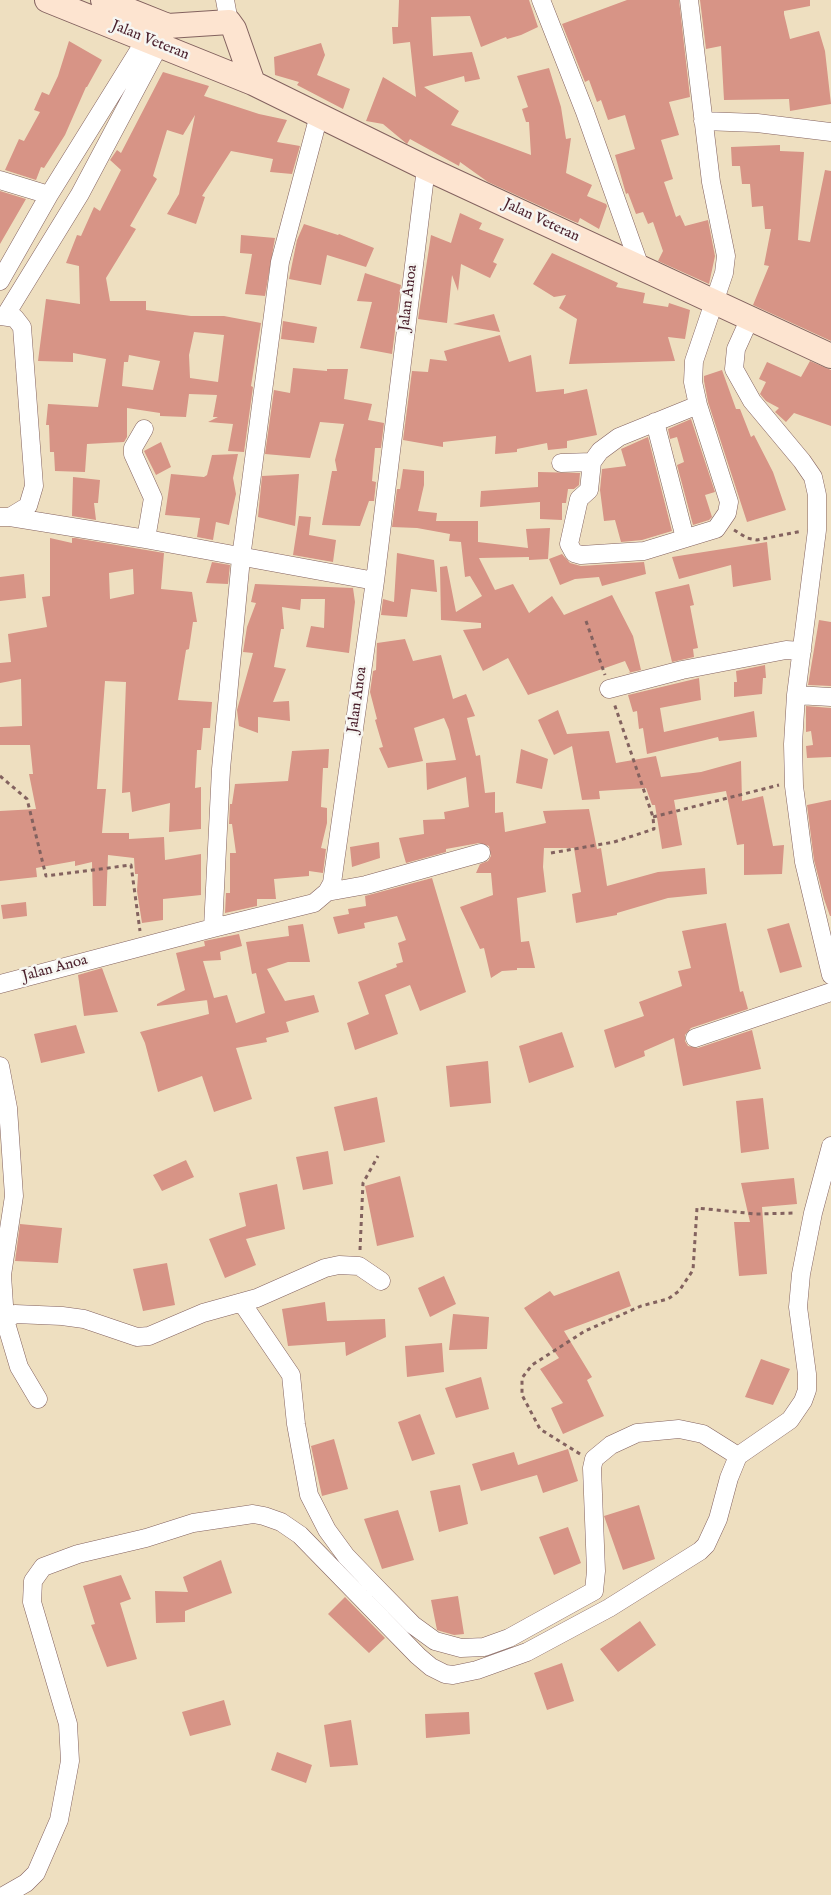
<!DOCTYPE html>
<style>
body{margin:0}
canvas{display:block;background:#eedfc0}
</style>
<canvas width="831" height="1895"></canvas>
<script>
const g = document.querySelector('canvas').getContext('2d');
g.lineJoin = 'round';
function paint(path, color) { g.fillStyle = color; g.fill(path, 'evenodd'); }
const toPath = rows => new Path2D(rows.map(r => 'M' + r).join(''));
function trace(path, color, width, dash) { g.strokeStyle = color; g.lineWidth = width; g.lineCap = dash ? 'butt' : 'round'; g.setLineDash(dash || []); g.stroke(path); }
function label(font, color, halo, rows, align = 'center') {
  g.font = font + ' "IM FELL English",serif'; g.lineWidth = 5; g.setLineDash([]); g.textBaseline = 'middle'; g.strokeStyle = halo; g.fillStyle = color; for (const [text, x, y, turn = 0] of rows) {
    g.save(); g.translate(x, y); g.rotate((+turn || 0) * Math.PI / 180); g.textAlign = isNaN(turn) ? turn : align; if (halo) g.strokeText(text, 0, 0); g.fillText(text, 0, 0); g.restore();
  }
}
const building = toPath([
 [399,0,529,0,538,27,521,35,507,39,506,37,481,47,470,16,431,17,433,56,472,52,480,79,465,82,464,76,424,87,459,111,451,125,531,155,529,122,526,122,522,109,528,107,517,76,549,68,561,107,566,139,571,138,566,173,592,185,587,196,606,204,607,206,599,229,580,218,578,223,575,222,488,182,460,162,459,166,410,139,407,144,383,124,366,121,383,77,416,97,410,42,393,44,392,27,398,27],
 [627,0,679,0,690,97,669,102,679,135,661,140,673,179,664,182,676,217,680,215,685,226,708,220,715,256,709,284,658,261,663,251,653,222,648,224,643,212,636,214,628,193,626,194,615,155,635,149,625,115,608,120,601,100,597,102,589,80,585,82,562,24],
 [700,0,810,0,810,6,784,11,784,14,790,39,819,31,825,51,831,104,790,111,789,99,724,100,721,46,706,49],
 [69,41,102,60,87,87,86,87,65,135,44,168,41,167,36,180,5,170,19,139,24,141,40,112,34,110,42,92,49,95,58,76],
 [321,43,325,55,317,75,350,89,343,109,297,85,299,82,275,75,274,57],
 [163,72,209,86,204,96,259,114,287,120,277,142,300,146,292,174,270,172,273,159,231,151,202,196,205,197,196,224,167,214,179,194,195,115,183,135,167,130,153,176,157,179,130,226,136,229,106,278,110,301,146,301,146,310,191,316,224,316,261,323,251,386,253,387,244,452,228,451,233,424,208,422,218,417,213,417,217,395,189,394,186,417,160,416,160,413,127,408,127,437,124,442,87,444,85,472,55,471,54,452,50,452,49,425,46,425,48,404,98,407,106,359,73,353,73,362,38,361,46,299,80,304,79,266,66,263,77,235,81,236,94,207,100,211,121,170,110,160,117,150,121,153],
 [194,332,224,335,218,382,190,378,189,355],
 [129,355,160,361,153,390,122,386,124,362,128,362],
 [780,145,780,151,804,152,798,240,810,242,825,170,831,171,831,341,753,305,769,266,764,265,771,229,765,229,763,206,752,207,750,184,742,184,740,166,732,166,731,147],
 [0,191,26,199,0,244],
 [460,213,482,223,479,229,504,239,493,262,497,264,490,278,461,264,458,291,452,275,447,323,418,319,431,235,451,243],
 [304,224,338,235,339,234,374,248,366,267,327,255,321,285,289,279,297,240],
 [241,235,275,238,265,296,245,294,252,254,240,253],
 [552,253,618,283,616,287,645,293,643,303,668,307,669,303,690,310,685,339,668,337,675,361,569,364,577,319,559,308,566,295,554,297,533,284],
 [365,273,401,285,392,354,360,348,372,302,357,301],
 [494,314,500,332,453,324],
 [283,321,317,327,314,343,281,339],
 [500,335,509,362,531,355,536,392,564,389,564,394,587,389,597,435,567,441,567,448,548,450,547,443,517,449,517,452,495,454,496,436,443,442,443,447,403,440,412,371,428,372,430,359,447,361,444,351],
 [810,361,831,370,831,426,794,413,786,422,775,412,779,408,766,401,760,394,766,382,759,379,767,362,801,377],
 [293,368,327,371,327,369,348,369,344,399,372,404,368,420,384,423,381,448,375,448,372,481,376,482,374,501,369,501,360,526,322,525,332,471,337,471,335,460,344,424,320,422,310,458,265,454,274,390,290,393],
 [722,370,736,409,740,409,751,437,754,435,773,472,786,510,747,522,708,402,704,381,704,376],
 [691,419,715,492,705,495,712,517,709,520,693,525,677,465,684,462,677,437,670,439,668,429],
 [648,437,672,531,642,540,621,542,615,520,604,521,600,490,602,469,626,466,621,449],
 [161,442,171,467,156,475,144,451],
 [238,454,233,478,236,494,229,525,216,522,213,540,197,537,200,518,165,515,171,474,204,477,207,475,212,455],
 [403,469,424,471,424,485,418,511,437,513,436,521,478,521,478,542,528,548,526,529,550,528,548,559,529,560,529,557,479,558,495,590,513,584,529,613,552,596,564,615,612,595,633,636,641,670,628,673,630,672,625,661,528,695,508,658,483,671,463,630,481,628,481,623,441,620,440,567,447,566,456,612,482,596,470,576,465,577,461,542,449,541,450,534,417,528,392,527,397,489,400,489],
 [538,472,580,473,579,485,574,489,568,489,566,503,562,503,562,520,540,519,540,502,480,507,481,491,538,487],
 [299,474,295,526,258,517,262,476],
 [73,477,100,480,98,503,94,503,96,520,72,516],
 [299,516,311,517,309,535,336,540,333,562,293,555],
 [50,538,72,543,72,538,75,538,164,553,161,589,192,592,197,622,193,622,189,649,186,650,178,700,212,702,210,728,203,728,201,750,197,750,195,788,201,787,201,829,169,832,170,803,132,812,130,792,122,793,126,682,105,681,97,789,106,789,102,833,129,833,129,839,164,837,165,860,201,854,201,895,163,899,163,920,142,923,137,891,138,874,135,874,134,858,108,855,106,906,93,906,92,862,75,866,75,861,36,868,37,877,0,881,0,811,36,809,29,774,33,774,30,745,0,745,0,727,22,726,21,679,0,683,0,663,11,662,8,634,47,627,42,597,50,596],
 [133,569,134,594,110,599,109,573],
 [767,542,771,580,733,587,731,565,679,579,672,557],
 [397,553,434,560,437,592,411,589,407,617,381,615,383,599,394,602],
 [562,554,570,563,581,566,644,562,646,574,602,586,599,577,575,579,560,585,549,559],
 [212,562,230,565,228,584,206,583],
 [24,574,26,598,0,601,0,577],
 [255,584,353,588,355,602,349,653,306,647,311,626,324,628,325,599,301,599,300,610,282,607,284,629,281,629,274,667,286,669,273,702,289,701,290,721,258,717,258,733,239,726,237,710,253,653,243,652,247,627,256,603,251,602],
 [689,584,694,605,690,606,698,648,693,649,694,657,672,662,655,592],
 [819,620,831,622,831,686,808,685],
 [405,639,413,661,441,655,453,699,466,694,475,716,467,718,476,756,480,755,485,793,495,792,495,813,503,812,505,832,546,823,543,811,589,809,597,849,601,848,607,886,658,872,705,868,707,894,668,898,617,913,617,915,576,923,572,894,581,892,574,848,544,848,543,867,546,892,517,898,521,942,529,941,535,968,517,968,517,970,502,971,491,978,484,948,480,949,460,907,493,895,491,873,476,873,480,864,488,861,491,856,489,846,479,843,446,849,446,852,406,863,404,856,399,838,424,834,423,820,445,819,444,812,469,807,466,777,427,790,426,763,456,760,449,730,444,718,414,728,423,761,388,768,379,748,383,747,375,720,377,719,370,692,373,671,376,670,377,643],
 [765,665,766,678,763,678,762,694,734,697,734,682,737,682,736,671],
 [699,678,701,700,660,708,664,732,754,711,757,737,719,741,718,737,647,754,643,728,639,729,637,711,633,712,628,695],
 [806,706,831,708,831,757,807,758,806,746,813,745,811,731,806,732],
 [558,710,567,734,609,731,616,763,656,756,661,777,701,772,741,761,742,801,763,796,773,846,784,845,782,874,744,875,744,844,737,845,726,791,674,800,682,845,662,849,655,805,652,805,646,788,599,791,600,799,582,800,572,746,554,755,538,720],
 [329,749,328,768,323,768,321,807,327,808,327,823,321,848,326,849,323,873,309,871,309,876,274,879,276,899,257,899,257,906,225,913,226,893,230,893,230,853,236,853,232,824,229,824,230,804,232,804,235,784,288,781,292,751],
 [521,749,548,759,542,789,516,783],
 [831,800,831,916,830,916,824,899,814,860,807,805],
 [379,842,380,858,352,867,350,847],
 [432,878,466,992,420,1011,410,985,385,995,398,1034,355,1050,347,1023,369,1014,358,982,397,967,396,964,403,962,398,943,406,940,397,916,364,923,365,928,338,934,333,917,349,914,348,909,366,906,365,896],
 [26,902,27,916,3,919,1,905],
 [726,923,740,992,743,991,748,1009,691,1028,685,1035,685,1041,688,1046,698,1048,752,1030,761,1069,683,1086,674,1038,644,1051,645,1056,615,1068,604,1030,644,1016,639,1002,682,986,678,971,691,968,682,931],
 [789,923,802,967,780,973,767,929],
 [303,924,310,962,288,962,267,969,285,1001,314,995,319,1012,286,1022,289,1032,266,1038,267,1042,236,1048,252,1099,214,1112,202,1076,158,1092,145,1043,140,1032,209,1014,207,1000,208,1000,157,1006,157,1004,185,990,176,953,205,946,204,941,239,934,242,946,220,952,221,960,203,961,214,998,227,995,236,1023,265,1013,256,973,252,974,246,942,289,936,288,926],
 [102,968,118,1012,84,1016,78,975],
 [76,1025,85,1053,41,1063,34,1034],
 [562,1032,574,1067,529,1083,519,1046],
 [488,1061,491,1103,450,1107,446,1066],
 [377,1097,385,1142,344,1151,334,1107],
 [763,1098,769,1149,741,1153,736,1101],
 [328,1151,333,1184,303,1190,296,1157],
 [186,1160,194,1177,162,1191,153,1175],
 [400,1176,414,1237,377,1246,365,1186],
 [794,1178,797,1204,762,1207,767,1274,739,1276,734,1222,750,1222,741,1183],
 [277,1184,285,1229,246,1239,256,1265,225,1278,209,1239,246,1226,239,1193],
 [20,1224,62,1228,58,1263,15,1261],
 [167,1263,175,1305,143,1311,133,1269],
 [619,1271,631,1306,564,1331,592,1377,587,1380,604,1416,563,1434,551,1408,563,1403,540,1369,559,1358,524,1308,550,1291,554,1296],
 [444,1276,456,1304,430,1317,418,1288],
 [325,1302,327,1321,385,1319,386,1337,346,1356,345,1342,288,1346,282,1309],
 [453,1314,489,1317,487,1349,449,1350],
 [442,1343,444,1372,407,1377,405,1346],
 [761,1359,790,1369,773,1405,745,1397],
 [481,1377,489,1409,456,1418,445,1388],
 [420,1414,435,1454,412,1461,398,1422],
 [334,1439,348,1489,322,1496,311,1446],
 [568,1449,578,1481,543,1493,537,1475,481,1491,472,1464,514,1452,518,1465],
 [460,1485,468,1524,439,1532,430,1491],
 [639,1505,655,1559,623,1570,604,1516],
 [398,1510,414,1560,382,1569,364,1519],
 [568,1527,581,1563,554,1575,539,1537],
 [221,1560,232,1593,185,1611,185,1622,156,1623,155,1591,188,1592,183,1577],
 [121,1575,131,1599,120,1603,137,1659,107,1667,91,1625,95,1624,83,1586],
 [458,1596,464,1634,454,1635,440,1631,437,1630,431,1600],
 [345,1597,385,1638,369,1653,328,1614],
 [640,1621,656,1645,618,1672,600,1649],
 [562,1663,574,1701,547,1710,534,1673],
 [224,1700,231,1725,190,1736,182,1712],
 [469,1712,470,1734,426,1738,425,1714],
 [351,1720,358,1765,330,1767,324,1725],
 [277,1752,312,1765,306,1783,271,1770]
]);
const path = toPath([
 [734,530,747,538,757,540,802,531],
 [586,621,605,675],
 [0,776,27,799,46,876,131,865,140,931],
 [653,817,779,785],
 [551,853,614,842,654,829,653,817,614,703],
 [360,1250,363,1183,378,1156],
 [580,1454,540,1429,522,1395,522,1378,532,1365,585,1331,641,1306,668,1299,679,1291,693,1270,697,1208,756,1214,796,1213]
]);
const street = toPath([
 [225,0,229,22],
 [541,0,585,112,640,267],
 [689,0,711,182,726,256,724,273,694,361,693,382,698,405,729,502,727,513,716,529,644,551,581,555,574,553,569,544,579,499,589,490,592,462,600,451,619,437,698,405],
 [703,121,757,123,831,132],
 [0,180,49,195],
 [0,281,49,195,151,31],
 [0,316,15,318,22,327,34,486,28,506,10,517],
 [5,316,80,194,164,36],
 [750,318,736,349,734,369,752,401,802,461,813,477,817,495,817,530,796,695,793,744,794,786,804,862,831,975],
 [655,422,685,538],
 [144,429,133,448,133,454,153,498,146,539],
 [561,463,592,462],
 [0,517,10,517,146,539,375,581],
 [609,689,682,670,786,650,802,651],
 [796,695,831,697],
 [327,892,366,885,481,853],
 [213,928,221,769,241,558,280,262,319,115],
 [0,984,213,928,314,903,327,892,332,883,375,581,426,168],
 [695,1038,831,992],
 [0,1066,8,1108,14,1196,2,1275,5,1320,15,1314,62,1316,84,1319,137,1337,149,1336,203,1313,257,1298,325,1268,339,1265,359,1266,381,1281],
 [242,1303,291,1375,296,1424,309,1495,327,1530,346,1556,370,1581,413,1625,435,1641,461,1648,484,1647,509,1638,594,1591,596,1571,592,1468,594,1459,611,1445,637,1433,679,1429,703,1434,738,1456],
 [0,1321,5,1320,19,1367,38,1399],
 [5,1895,26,1883,36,1873,59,1820,70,1761,68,1724,32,1602,33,1581,43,1567,78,1554,146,1538,193,1523,253,1514,264,1516,281,1522,300,1535,418,1656,431,1667,445,1674,453,1675,477,1670,527,1652,609,1608,700,1551,706,1545,718,1519,729,1478,738,1456,790,1420,803,1401,807,1390,807,1374,798,1307,801,1274,813,1213,831,1146]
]);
const secondary = toPath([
 [47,0,253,83,426,168,831,356],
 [103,0,168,26,229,22,234,29,253,83]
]);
const streetNames = [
 ["Jalan Veteran",150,41,22],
 ["Jalan Veteran",541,221,25],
 ["Jalan Anoa",409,298,-83],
 ["Jalan Anoa",358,700,-82],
 ["Jalan Anoa",55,969,-15]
];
paint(building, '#d79486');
trace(street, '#83625f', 19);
trace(secondary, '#83625f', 26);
trace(path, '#83625f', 3, [4, 4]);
trace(street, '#fff', 18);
trace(secondary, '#fde4d0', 24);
label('15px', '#4a1f2b', '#f6f6f2', streetNames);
</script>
